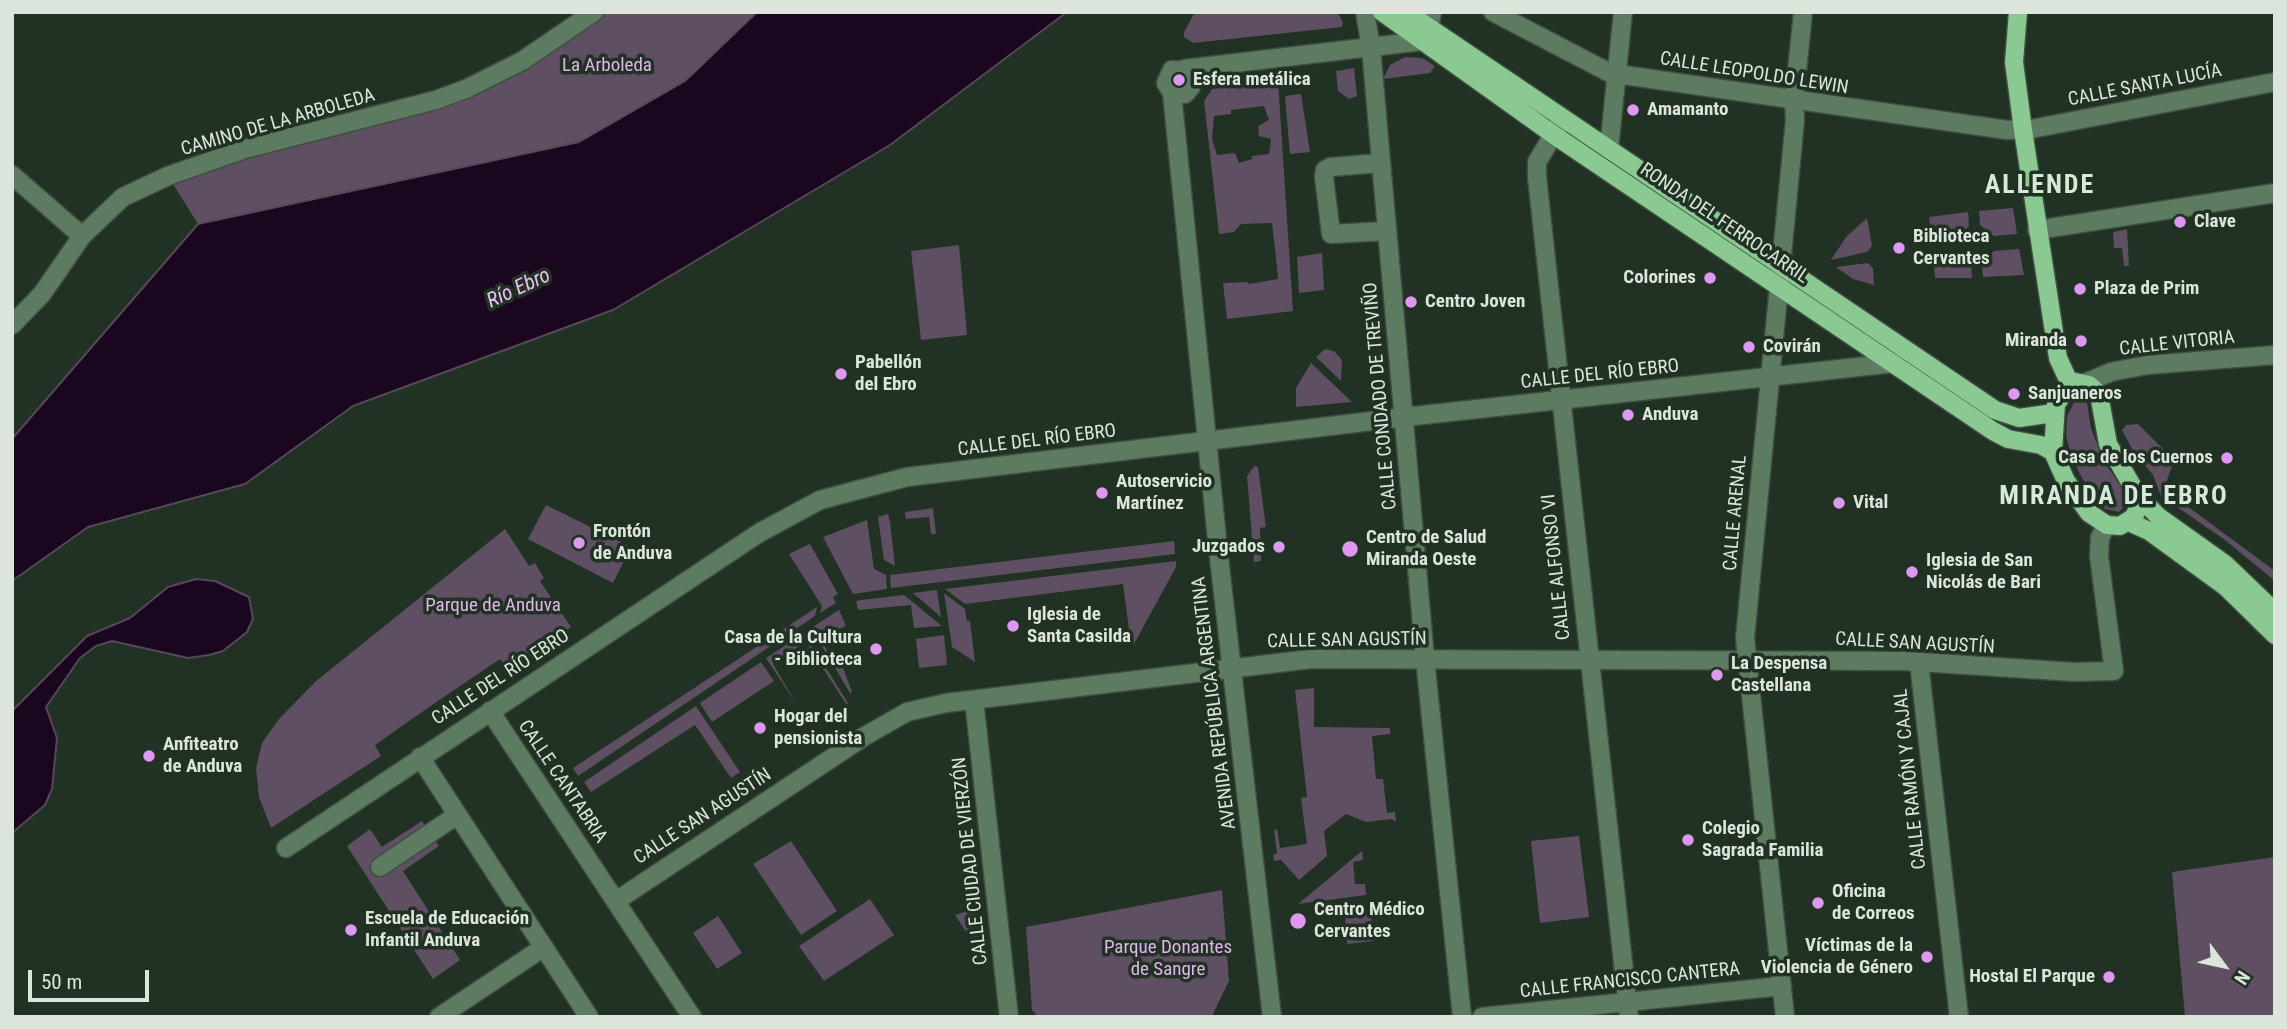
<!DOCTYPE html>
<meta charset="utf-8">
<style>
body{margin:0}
#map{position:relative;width:2287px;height:1029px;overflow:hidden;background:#213123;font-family:"Roboto Condensed",sans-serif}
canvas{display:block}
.frame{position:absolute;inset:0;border:14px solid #dbe5db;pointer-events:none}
.north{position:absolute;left:2189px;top:931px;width:70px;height:70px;-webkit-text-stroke:5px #213123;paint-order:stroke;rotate:123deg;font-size:19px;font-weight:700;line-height:28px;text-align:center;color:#dbe5db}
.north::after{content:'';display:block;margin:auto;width:24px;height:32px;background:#dbe5db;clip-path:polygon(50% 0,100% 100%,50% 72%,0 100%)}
.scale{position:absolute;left:28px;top:970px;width:121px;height:32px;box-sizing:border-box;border:4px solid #dbe5db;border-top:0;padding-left:9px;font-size:21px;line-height:24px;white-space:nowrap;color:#dbe5db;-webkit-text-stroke:5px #213123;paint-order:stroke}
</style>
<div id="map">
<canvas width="2287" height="1029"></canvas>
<div class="frame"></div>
<div class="north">N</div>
<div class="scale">50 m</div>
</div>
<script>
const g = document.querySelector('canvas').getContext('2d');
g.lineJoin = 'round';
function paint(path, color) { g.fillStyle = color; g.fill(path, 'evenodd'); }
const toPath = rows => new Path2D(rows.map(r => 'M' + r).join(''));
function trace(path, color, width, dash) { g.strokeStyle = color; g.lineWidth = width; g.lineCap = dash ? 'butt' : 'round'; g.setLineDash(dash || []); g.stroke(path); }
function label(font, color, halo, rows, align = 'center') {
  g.font = font + ' "Roboto Condensed",sans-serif'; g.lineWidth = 7; g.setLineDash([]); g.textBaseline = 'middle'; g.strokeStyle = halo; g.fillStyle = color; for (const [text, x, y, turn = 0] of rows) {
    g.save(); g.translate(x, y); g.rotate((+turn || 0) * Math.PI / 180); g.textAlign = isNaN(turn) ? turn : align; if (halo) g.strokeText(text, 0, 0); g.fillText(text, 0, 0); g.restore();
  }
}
const green = toPath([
 [594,12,761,12,685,81,579,142,198,224,168,176,436,100],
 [1195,12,1337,12,1343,22,1342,27,1193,43,1184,37,1184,32],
 [1405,57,1422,58,1435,66,1430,73,1383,79,1390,65],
 [1354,68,1357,96,1349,99,1338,91,1336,71],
 [1278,80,1293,311,1227,319,1223,283,1247,282,1249,284,1278,279,1276,258,1272,223,1241,224,1234,232,1219,234,1204,101,1212,89],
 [1264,106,1269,120,1258,126,1259,136,1271,139,1269,154,1252,156,1252,159,1239,163,1235,153,1217,155,1212,139,1214,116,1231,114,1231,110],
 [1301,94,1310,152,1290,154,1285,96],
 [2013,208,2017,234,1994,236,1980,225,1979,211],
 [1968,212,1969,226,1956,239,1932,239,1929,217],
 [1867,218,1872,246,1867,252,1831,260,1846,237],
 [2127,229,2129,266,2124,266,2122,248,2114,248,2113,232],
 [959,245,967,335,921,340,911,251],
 [2019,249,2024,275,1983,277,1982,264,1994,251],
 [1322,253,1324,290,1299,293,1297,257],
 [1958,253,1961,259,1971,264,1972,278,1935,278,1933,255],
 [1868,263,1873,268,1874,285,1853,279,1836,267],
 [1325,349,1334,351,1342,360,1341,381,1316,357],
 [1311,363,1352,402,1296,407,1296,388],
 [2079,393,2086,397,2091,428,2103,460,2126,494,2127,504,2119,512,2105,509,2082,478,2071,456,2066,435,2067,416],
 [2138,424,2174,460,2164,489,2275,571,2275,581,2225,540,2161,496,2153,475,2132,449,2122,430,2126,425],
 [1254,466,1258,467,1266,527,1260,528,1261,561,1254,562,1247,476],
 [546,505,631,547,613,583,528,539],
 [933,508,936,534,931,534,929,517,906,519,905,512],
 [888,514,890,522,895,566,884,560,878,517],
 [867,520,874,569,886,575,887,589,853,594,823,537],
 [505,529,529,566,535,563,544,578,540,581,571,627,508,671,500,659,432,705,375,745,381,756,271,828,259,797,256,768,262,743,279,719,315,682],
 [1174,541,1175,554,891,588,890,575],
 [810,544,838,594,833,597,836,603,820,613,822,606,789,554],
 [1176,561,1176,567,1134,644,1131,645,1123,584,965,604,945,589],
 [937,590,937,591,941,617,913,593],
 [944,593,965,609,967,621,970,621,975,662,952,647],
 [904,595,942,626,914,628,911,605,858,610,856,601,861,600],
 [817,607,815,616,578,776,573,768],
 [839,610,846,626,821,637,832,663,840,660,852,692,850,693,811,628],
 [804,633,848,703,846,704,806,642,773,664,797,705,766,658],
 [944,635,947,665,919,668,916,639],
 [761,662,774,681,712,722,700,703],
 [1314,688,1314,727,1390,728,1390,734,1372,736,1376,779,1383,779,1387,813,1395,812,1396,822,1392,819,1366,822,1346,814,1324,831,1327,856,1299,880,1281,860,1274,861,1273,855,1277,853,1274,830,1277,829,1280,848,1307,844,1301,798,1307,797,1295,690],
 [696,706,740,772,731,778,695,725,591,792,584,782],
 [422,821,439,846,403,871,460,960,433,979,347,846,370,829,382,847],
 [1579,836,1589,917,1540,923,1531,841],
 [791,841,837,911,801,935,753,864],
 [1362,851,1363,860,1353,862,1355,884,1365,884,1366,895,1298,904],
 [2275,857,2275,1017,2185,1017,2172,872],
 [1222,890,1229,981,1212,1016,1038,1017,1032,1010,1026,927],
 [870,899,894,935,824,981,799,946],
 [977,908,981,936,972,941,955,915],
 [1371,912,1374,941,1347,944,1345,915],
 [718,916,742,953,717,969,693,933]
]);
const water = toPath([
 [757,12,1067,12,890,145,613,310,353,406,245,484,88,527,12,581,12,439,198,224,579,142,685,81,757,12],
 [196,579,215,581,249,597,253,619,247,632,223,651,209,655,188,658,112,641,96,646,80,658,46,707,57,738,52,789,45,805,12,833,12,711,87,636,130,618,168,587,196,579]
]);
const minor = toPath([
 [1365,12,1371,48,1425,659,1462,1017],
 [1493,12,1610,73,2007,130,2031,129,2275,82],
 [1184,69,1422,41,1429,29,1432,12],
 [1172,93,1185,94,1191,87,1192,78,1188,71,1172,70,1166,83,1172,93,1218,549,1272,1017],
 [1561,122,1537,162,1537,177,1629,1017],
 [1609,149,1623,12],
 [1380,163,1331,167,1325,170,1324,177,1331,234,1387,231],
 [12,175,82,236],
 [2037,230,2275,193],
 [12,325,42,294,82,236,123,197,168,176,245,149,436,100,468,88,522,61,594,12],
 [2085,383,2111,372,2147,365,2275,355],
 [1919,662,1959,1017],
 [974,700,1009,1017],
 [490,711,692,1017],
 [420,757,589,1017],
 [286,848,759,533,820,500,907,477,1405,417,1894,363],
 [380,867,457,815],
 [616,901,865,736,907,712,946,703,1311,659,1905,661,2074,672,2114,671,2099,556,2100,537,2107,525],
 [439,1017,544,947],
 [1482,1017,1782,986],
 [1785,1017,1745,638,1795,120,1794,100,1803,12]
]);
const major = toPath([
 [1382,12,1554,135,1993,431,2008,439,2041,445,2053,452],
 [1406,12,1995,410,2019,418,2054,413],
 [2018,12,2014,62,2023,130,2058,358,2070,384],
 [2075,382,2089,385,2099,394,2108,444,2138,496,2139,505,2134,517,2120,526,2107,525,2089,513,2066,481,2053,452,2056,404,2070,384,2075,382],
 [2138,496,2159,517,2225,564,2275,612],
 [2129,522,2149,531,2226,587,2275,635]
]);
const markers = [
 [1179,80,7,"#de98f2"],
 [1633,110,7,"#de98f2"],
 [2180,222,7,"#de98f2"],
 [1899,248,7,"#de98f2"],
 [1710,278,7,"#de98f2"],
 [2080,289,7,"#de98f2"],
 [1411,302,7,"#de98f2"],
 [2081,341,7,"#de98f2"],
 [1749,347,7,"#de98f2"],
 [841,374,7,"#de98f2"],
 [2014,394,7,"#de98f2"],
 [1628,415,7,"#de98f2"],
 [2227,458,7,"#de98f2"],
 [1102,493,7,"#de98f2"],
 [1839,503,7,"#de98f2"],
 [579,543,7,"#de98f2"],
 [1279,547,7,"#de98f2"],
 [1350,549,9,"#de98f2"],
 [1912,572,7,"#de98f2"],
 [1013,626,7,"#de98f2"],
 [876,649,7,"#de98f2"],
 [1717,675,7,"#de98f2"],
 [760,728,7,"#de98f2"],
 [149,756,7,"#de98f2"],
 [1688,840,7,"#de98f2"],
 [1818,903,7,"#de98f2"],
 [1298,921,9,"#de98f2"],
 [351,930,7,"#de98f2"],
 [1927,957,7,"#de98f2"],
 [2109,977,7,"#de98f2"]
];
const parkNames = [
 ["La Arboleda",607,66],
 ["Parque de Anduva",493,606],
 ["Parque Donantes",1168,948],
 ["de Sangre",1168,970]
];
const streetNames = [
 ["CALLE LEOPOLDO LEWIN",1754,74,9],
 ["CALLE SANTA LUCÍA",2145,86,-11],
 ["CAMINO DE LA ARBOLEDA",278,123,-16],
 ["RONDA DEL FERROCARRIL",1724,224,34],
 ["CALLE VITORIA",2177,344,-6],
 ["CALLE DEL RÍO EBRO",1600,375,-6],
 ["CALLE CONDADO DE TREVIÑO",1381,396,-95],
 ["CALLE DEL RÍO EBRO",1037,441,-7],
 ["CALLE ARENAL",1736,513,-85],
 ["CALLE ALFONSO VI",1557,567,-96],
 ["CALLE SAN AGUSTÍN",1347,641,-1],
 ["CALLE SAN AGUSTÍN",1915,644,3],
 ["CALLE DEL RÍO EBRO",501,678,-33],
 ["AVENIDA REPÚBLICA ARGENTINA",1215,703,-97],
 ["CALLE RAMÓN Y CAJAL",1911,779,-96],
 ["CALLE CANTABRIA",562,782,56],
 ["CALLE SAN AGUSTÍN",703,817,-33],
 ["CALLE CIUDAD DE VIERZÓN",971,861,-96],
 ["CALLE FRANCISCO CANTERA",1630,981,-6]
];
const poiNames = [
 ["Esfera metálica",1193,80],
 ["Amamanto",1647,110],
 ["Clave",2194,222],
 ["Biblioteca",1913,237],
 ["Cervantes",1913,259],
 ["Colorines",1696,278,"right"],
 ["Plaza de Prim",2094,289],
 ["Centro Joven",1425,302],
 ["Miranda",2067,341,"right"],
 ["Covirán",1763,347],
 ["Pabellón",855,363],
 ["del Ebro",855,385],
 ["Sanjuaneros",2028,394],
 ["Anduva",1642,415],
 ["Casa de los Cuernos",2213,458,"right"],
 ["Autoservicio",1116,482],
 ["Martínez",1116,504],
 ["Vital",1853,503],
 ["Frontón",593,532],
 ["de Anduva",593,554],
 ["Centro de Salud",1366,538],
 ["Miranda Oeste",1366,560],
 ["Juzgados",1265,547,"right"],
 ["Iglesia de San",1926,561],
 ["Nicolás de Bari",1926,583],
 ["Iglesia de",1027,615],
 ["Santa Casilda",1027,637],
 ["Casa de la Cultura",862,638,"right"],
 ["- Biblioteca",862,660,"right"],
 ["La Despensa",1731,664],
 ["Castellana",1731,686],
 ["Hogar del",774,717],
 ["pensionista",774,739],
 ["Anfiteatro",163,745],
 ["de Anduva",163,767],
 ["Colegio",1702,829],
 ["Sagrada Familia",1702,851],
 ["Oficina",1832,892],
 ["de Correos",1832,914],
 ["Centro Médico",1314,910],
 ["Cervantes",1314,932],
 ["Escuela de Educación",365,919],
 ["Infantil Anduva",365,941],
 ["Víctimas de la",1913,946,"right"],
 ["Violencia de Género",1913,968,"right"],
 ["Hostal El Parque",2095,977,"right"]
];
const waterNames = [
 ["Río Ebro",519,289,-25]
];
const districtNames = [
 ["ALLENDE",2040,186],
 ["MIRANDA DE EBRO",2114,497]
];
paint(green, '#5e4f62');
paint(water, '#1b0620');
trace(water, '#554958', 2);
trace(minor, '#3f4e40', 21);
trace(major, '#3f4e40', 21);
trace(minor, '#5d7b60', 18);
trace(major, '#8bc993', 18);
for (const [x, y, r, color] of markers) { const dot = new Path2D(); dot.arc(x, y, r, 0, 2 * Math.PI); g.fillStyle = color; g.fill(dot); trace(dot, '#213123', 2.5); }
label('19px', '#e0b5eb', '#213123', parkNames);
label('19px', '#dbe5db', '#213123', streetNames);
label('bold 19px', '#dbe5db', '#213123', poiNames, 'left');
label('italic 21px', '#eabff6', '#213123', waterNames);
g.letterSpacing = '2px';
label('bold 26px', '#d6ead8', '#213123', districtNames);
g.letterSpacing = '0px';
</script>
